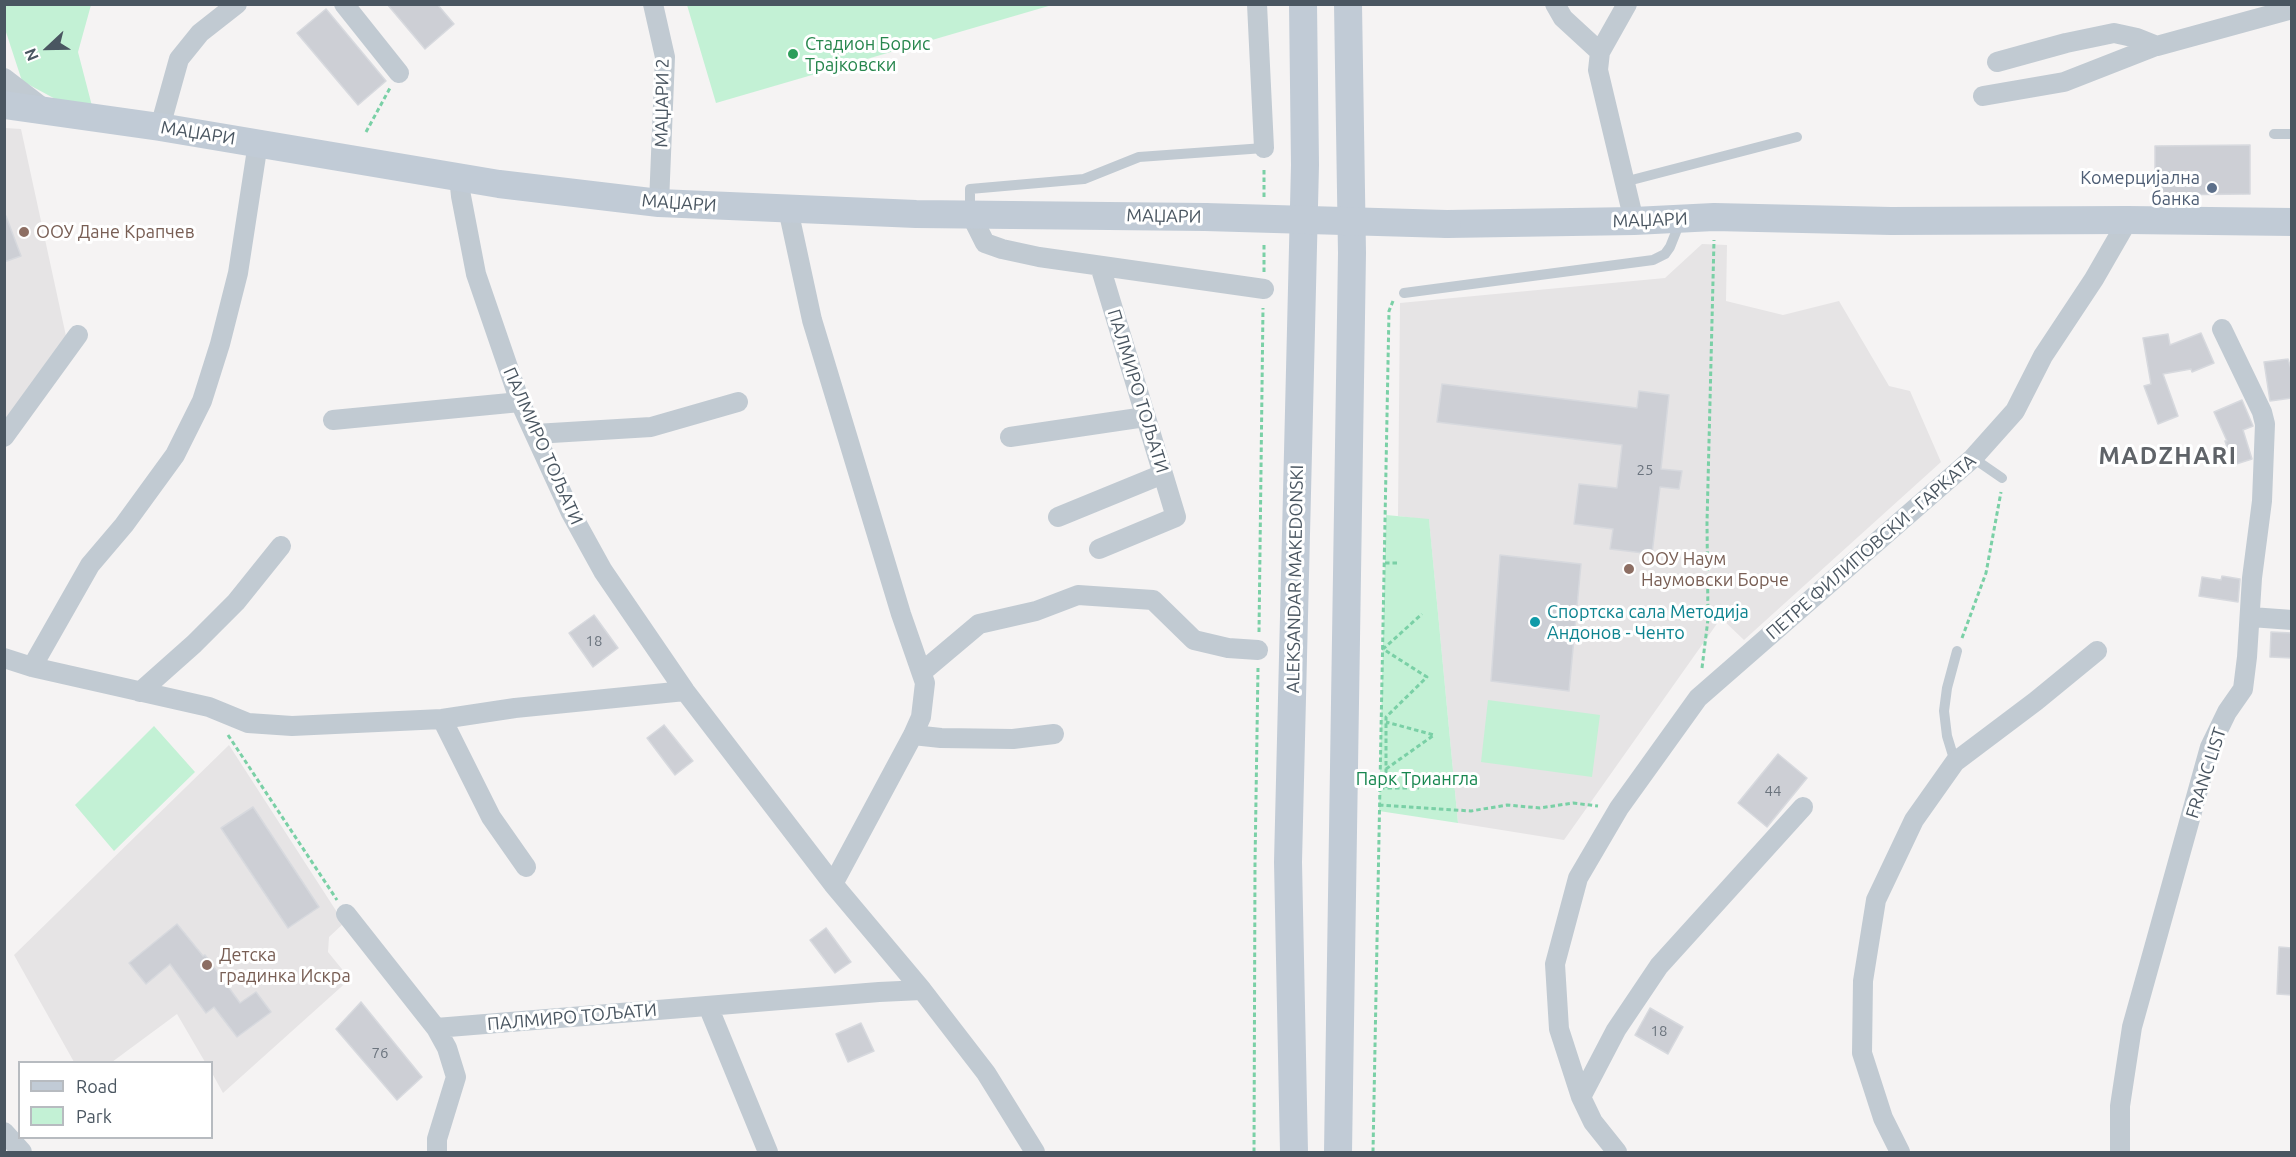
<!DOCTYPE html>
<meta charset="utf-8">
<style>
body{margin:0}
#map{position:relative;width:2296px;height:1157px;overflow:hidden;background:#f5f3f3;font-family:Ubuntu,sans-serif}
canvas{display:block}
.frame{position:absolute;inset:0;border:6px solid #4a5661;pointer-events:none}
.legend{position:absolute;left:18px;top:1061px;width:195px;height:78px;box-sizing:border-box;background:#fff;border:2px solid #b7bbc0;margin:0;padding:8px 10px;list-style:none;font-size:18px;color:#4a5661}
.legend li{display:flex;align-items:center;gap:12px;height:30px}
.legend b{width:30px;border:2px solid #b7bbc0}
.north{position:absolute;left:18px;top:18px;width:60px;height:60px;-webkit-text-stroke:4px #fff;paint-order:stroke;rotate:248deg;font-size:16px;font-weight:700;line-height:24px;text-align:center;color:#4a5661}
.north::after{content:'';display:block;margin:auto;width:21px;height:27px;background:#4a5661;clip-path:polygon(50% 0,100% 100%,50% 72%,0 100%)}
</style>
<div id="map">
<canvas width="2296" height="1157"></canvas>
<div class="frame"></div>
<ul class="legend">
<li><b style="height:8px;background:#c1cbd6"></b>Road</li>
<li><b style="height:16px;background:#c3f1d5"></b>Park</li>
</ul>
<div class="north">N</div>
</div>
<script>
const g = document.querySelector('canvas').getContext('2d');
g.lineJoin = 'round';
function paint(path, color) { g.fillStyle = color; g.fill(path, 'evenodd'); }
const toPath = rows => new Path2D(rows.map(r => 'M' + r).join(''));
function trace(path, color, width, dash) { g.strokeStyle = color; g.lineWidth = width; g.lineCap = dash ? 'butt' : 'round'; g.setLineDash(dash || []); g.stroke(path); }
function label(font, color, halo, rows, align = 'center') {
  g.font = font + ' Ubuntu,sans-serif'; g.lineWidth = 6; g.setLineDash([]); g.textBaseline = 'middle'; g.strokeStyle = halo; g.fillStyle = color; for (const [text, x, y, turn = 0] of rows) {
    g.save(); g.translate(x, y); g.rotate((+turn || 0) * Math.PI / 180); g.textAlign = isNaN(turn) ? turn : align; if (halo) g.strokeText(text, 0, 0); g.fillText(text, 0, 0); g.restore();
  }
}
const education = toPath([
 [5,128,21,129,66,336,5,422],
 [1702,244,1727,245,1726,301,1783,315,1839,301,1889,386,1910,391,1941,462,1744,640,1721,618,1564,840,1458,823,1429,520,1398,516,1400,303,1665,278],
 [229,745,344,923,329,937,328,952,350,979,223,1093,212,1073,212,1062,205,1062,177,1014,112,1062,74,1062,14,955]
]);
const green = toPath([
 [4,5,91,5,78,52,92,106,61,102,22,81,5,29],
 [687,5,687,4,1052,5,716,103],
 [1386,515,1429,519,1458,823,1379,811],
 [1488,700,1600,715,1592,777,1481,762],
 [154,726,195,772,114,851,75,805]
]);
const building = toPath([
 [387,4,437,4,454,24,425,49,387,4],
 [326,9,386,81,358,105,297,33,326,9],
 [2250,145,2250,194,2155,195,2155,146,2250,145],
 [6,216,21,256,4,262,4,217,6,216],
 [2201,333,2214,363,2192,372,2191,369,2163,374,2178,416,2158,424,2144,386,2151,384,2143,338,2168,334,2170,345,2201,333],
 [2288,359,2292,372,2292,398,2270,401,2264,362,2288,359],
 [1442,384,1637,408,1639,391,1669,395,1661,469,1682,471,1679,489,1660,487,1652,554,1610,549,1613,529,1574,524,1579,484,1617,488,1622,445,1437,422,1442,384],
 [2242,400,2253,426,2243,430,2252,459,2233,465,2225,441,2227,441,2214,412,2242,400],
 [1500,555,1581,564,1569,691,1491,681,1500,555],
 [2222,576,2240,579,2238,602,2199,596,2202,577,2221,580,2222,576],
 [594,615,618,648,593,667,569,633,594,615],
 [2271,632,2292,633,2292,658,2270,657,2271,632],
 [664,725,693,761,675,775,647,738,664,725],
 [1778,754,1807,778,1767,827,1738,803,1778,754],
 [253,807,319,907,288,928,221,828,253,807],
 [177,924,203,956,205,955,240,1003,256,992,271,1012,237,1037,214,1007,206,1013,170,964,146,984,129,963,177,924],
 [826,928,851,962,835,973,810,940,826,928],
 [2279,947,2292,948,2292,995,2277,994,2279,947],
 [361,1002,422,1077,397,1100,336,1029,361,1002],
 [1650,1008,1683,1027,1668,1054,1635,1035,1650,1008],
 [861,1023,874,1051,848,1062,836,1034,861,1023]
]);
const path = toPath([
 [366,132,390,88],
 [1264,197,1264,167],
 [1264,272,1264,242],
 [1385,563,1398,563],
 [1259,632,1263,308],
 [1962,638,1986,573,2001,492],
 [1702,668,1708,619,1707,523,1714,240],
 [228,735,337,900],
 [1386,769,1434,735,1386,722],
 [1380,788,1419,788],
 [1386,788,1386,717,1427,677,1383,649,1422,614],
 [1379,805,1471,811,1507,805,1540,808,1573,803,1598,806],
 [1254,1152,1255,864,1258,668],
 [1373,1152,1389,311,1393,301]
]);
const lane = toPath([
 [2274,134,2292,134],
 [1624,182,1797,137],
 [970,213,970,189,1084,179,1139,157,1264,148],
 [1404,293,1653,260,1665,254,1670,247,1680,222],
 [1973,458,2002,478],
 [1955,762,1947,736,1944,711,1947,688,1957,651]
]);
const street = toPath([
 [344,4,399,73],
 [653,4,665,57,659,203],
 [1257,4,1264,148],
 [1555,4,1563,18,1600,52],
 [1627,4,1600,52,1598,70,1634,221],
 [1997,62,2066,43,2114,33,2137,38,2157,46,2292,9],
 [4,78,43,108],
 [1983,96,2064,82,2156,46],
 [160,127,179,59,200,33,237,4],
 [459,177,461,196,476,274,520,402,571,513,603,571,685,691,833,884,922,990,986,1073,1035,1152],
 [788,209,812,320,901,614,925,683,921,717,913,735,833,884],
 [970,213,985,243,1002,249,1039,257,1264,289],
 [333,420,520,402],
 [535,434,651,427,738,402],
 [4,437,78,335],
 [1010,437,1145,417],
 [1058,517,1163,474],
 [1099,549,1176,517,1100,266],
 [2251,617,2292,620],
 [4,658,32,667,209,707,248,723,292,726,442,719,515,708,685,691],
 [32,667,90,565,124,525,175,455,202,401,220,344,238,273,258,143],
 [922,672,979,624,1036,611,1078,595,1153,600,1194,640,1228,648,1258,650],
 [140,692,194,644,236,602,281,546],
 [442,719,491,817,526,867],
 [913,735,941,738,1013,739,1054,734],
 [346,914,436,1028],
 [708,1006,768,1152],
 [1581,1097,1616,1030,1659,966,1803,807],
 [4,1132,22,1152],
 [437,1152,437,1139,456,1077,447,1048,436,1028,879,992,922,990],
 [1617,1152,1593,1122,1581,1097,1559,1029,1555,964,1578,878,1619,808,1698,698,1973,458,2015,411,2043,356,2094,279,2128,220],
 [1900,1152,1883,1118,1862,1053,1863,981,1876,900,1914,820,1955,762,2036,701,2097,651],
 [2120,1152,2120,1106,2132,1027,2210,747,2227,712,2243,689,2247,657,2252,578,2262,501,2265,424,2262,412,2222,329]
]);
const secondary = toPath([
 [4,105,160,127,499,184,659,203,916,214,1205,217],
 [1447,224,1634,221,1714,217,1891,221,2128,220,2292,222],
 [1294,1152,1288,862,1305,165,1303,4],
 [1338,1152,1352,253,1348,4]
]);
const secondaryBridge = toPath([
 [1205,217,1447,224]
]);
const markers = [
 [793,54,6,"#2e9e5b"],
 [2212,188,6,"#5c6f8a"],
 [24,232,6,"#8d6e63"],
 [1629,569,6,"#8d6e63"],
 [1535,622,6,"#0f9aa8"],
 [207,965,6,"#8d6e63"]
];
const numberNames = [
 ["25",1645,470],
 ["18",594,641],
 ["44",1773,791],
 ["18",1659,1031],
 ["76",380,1053]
];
const leisureNames = [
 ["Стадион Борис",805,44],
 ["Трајковски",805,65]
];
const streetNames = [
 ["МАЏАРИ 2",662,103,-89],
 ["МАЏАРИ",198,133,9],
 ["МАЏАРИ",679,203,4],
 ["МАЏАРИ",1164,216,1],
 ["МАЏАРИ",1650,220,-2],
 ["ПАЛМИРО ТОЉАТИ",1138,391,73],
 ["ПАЛМИРО ТОЉАТИ",543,446,66],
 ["ПЕТРЕ ФИЛИПОВСКИ - ГАРКАТА",1871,547,-41],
 ["ALEKSANDAR MAKEDONSKI",1295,579,-89],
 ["FRANC LIST",2206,773,-72],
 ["ПАЛМИРО ТОЉАТИ",572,1017,-5]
];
const serviceNames = [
 ["Комерцијална",2200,178],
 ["банка",2200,199]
];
const educationNames = [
 ["ООУ Дане Крапчев",36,232],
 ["ООУ Наум",1641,559],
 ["Наумовски Борче",1641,580],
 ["Детска",219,955],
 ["градинка Искра",219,976]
];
const cultureNames = [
 ["Спортска сала Методија",1547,612],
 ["Андонов - Ченто",1547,633]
];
const parkNames = [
 ["Парк Триангла",1417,779]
];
const districtNames = [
 ["MADZHARI",2168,456]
];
paint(education, '#e6e4e5');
paint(green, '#c3f1d5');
paint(building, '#cdcfd5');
trace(building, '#d7d9de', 1.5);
trace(path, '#7ad0a6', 3, [4.5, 3]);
trace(lane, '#c1cad2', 10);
trace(street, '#c1cad2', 20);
trace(secondary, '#c1cbd6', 28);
trace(secondaryBridge, '#c1cbd6', 28);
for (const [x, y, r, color] of markers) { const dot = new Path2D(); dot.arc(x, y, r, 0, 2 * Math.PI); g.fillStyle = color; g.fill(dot); trace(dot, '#fff', 2); }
label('15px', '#6b747e', null, numberNames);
label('18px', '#27864d', '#fff', leisureNames, 'left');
label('18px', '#4a5661', '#fff', streetNames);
label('18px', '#4e5e75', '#fff', serviceNames, 'right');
label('18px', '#785e54', '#fff', educationNames, 'left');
label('18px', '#0d838f', '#fff', cultureNames, 'left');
label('18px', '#17864f', '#fff', parkNames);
g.letterSpacing = '1.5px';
label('bold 24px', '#5f6368', '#fff', districtNames);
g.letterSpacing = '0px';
</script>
